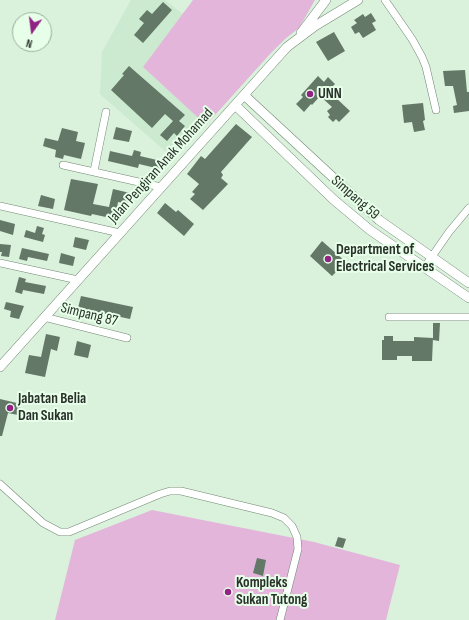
<!DOCTYPE html>
<style>
body{margin:0}
#map{position:relative;width:469px;height:620px;overflow:hidden;background:#daf1dc;font-family:"Sofia Sans Condensed",sans-serif}
canvas{display:block}
.north{position:absolute;left:12px;top:12px;width:40px;height:40px;box-sizing:border-box;background:#e7ffe9;border:1px solid #9bad9d;border-radius:50%;rotate:194deg;font-size:11px;font-weight:700;line-height:16px;text-align:center;color:#29312a}
.north::after{content:'';display:block;margin:auto;width:14px;height:18px;background:#912384;clip-path:polygon(50% 0,100% 100%,50% 72%,0 100%)}
</style>
<div id="map">
<canvas width="469" height="620"></canvas>
<div class="north">N</div>
</div>
<script>
const g = document.querySelector('canvas').getContext('2d');
g.lineJoin = 'round';
function paint(path, color) { g.fillStyle = color; g.fill(path, 'evenodd'); }
const toPath = rows => new Path2D(rows.map(r => 'M' + r).join(''));
function trace(path, color, width, dash) { g.strokeStyle = color; g.lineWidth = width; g.lineCap = dash ? 'butt' : 'round'; g.setLineDash(dash || []); g.stroke(path); }
function label(font, color, halo, rows, align = 'center') {
  g.font = font + ' "Sofia Sans Condensed",sans-serif'; g.lineWidth = 4; g.setLineDash([]); g.textBaseline = 'middle'; g.strokeStyle = halo; g.fillStyle = color; for (const [text, x, y, turn = 0] of rows) {
    g.save(); g.translate(x, y); g.rotate((+turn || 0) * Math.PI / 180); g.textAlign = isNaN(turn) ? turn : align; if (halo) g.strokeText(text, 0, 0); g.fillText(text, 0, 0); g.restore();
  }
}
const built = toPath([
 [131,0,165,0,183,14,143,67,204,123,172,157,100,94,102,52]
]);
const green = toPath([
 [193,0,315,0,299,28,285,39,270,54,206,125,143,67],
 [152,510,314,542,400,565,386,620,55,620,75,540]
]);
const building = toPath([
 [163,2,172,10,143,43,134,35,144,23,139,19,147,10,152,14],
 [371,13,376,21,372,23,376,30,363,38,359,32,355,34,351,27,357,23,354,20,363,14,365,17],
 [334,32,345,51,328,61,316,42],
 [129,66,185,115,179,121,185,126,177,136,174,133,167,141,160,135,173,121,165,114,152,128,111,90,124,75,122,74],
 [465,70,467,92,469,92,469,111,454,113,453,106,457,105,453,86,445,86,443,71],
 [318,76,324,82,328,77,335,84,331,88,339,96,336,98,350,111,339,122,336,119,333,122,328,117,330,115,327,111,332,107,320,96,312,105,311,104,304,112,296,104,303,97,301,95],
 [423,103,425,120,423,121,425,130,414,132,412,122,404,123,402,105],
 [236,124,252,137,221,172,223,175,221,178,228,184,203,210,190,199,195,194,192,192,199,184,187,174,201,156,205,159],
 [116,127,132,131,129,142,113,139],
 [62,128,78,132,76,141,85,143,81,159,64,155,63,159,55,157,56,150,43,146,45,138,58,141],
 [134,150,141,152,140,156,161,161,160,169,139,164,138,168,108,161,110,151,132,156],
 [71,179,98,184,93,204,109,207,113,189,130,193,128,204,118,202,115,219,92,214,91,216,64,210],
 [41,195,55,199,53,209,38,206],
 [165,203,176,212,178,210,194,224,184,236,157,213],
 [0,220,15,224,13,235,0,231],
 [37,226,44,228,42,234,45,235,43,242,24,237,26,230,35,233],
 [75,237,89,240,86,250,73,247],
 [322,241,346,262,332,276,310,256],
 [0,244,11,245,9,257,1,256,2,252,0,252],
 [22,248,49,254,47,261,28,257,27,261,19,259],
 [61,253,75,257,73,266,59,263],
 [19,277,26,279,25,282,46,286,44,294,23,290,22,294,15,292],
 [81,296,133,307,130,319,78,308],
 [6,302,24,306,19,319,10,317,11,311,4,309],
 [433,323,440,323,439,341,433,340],
 [46,334,60,337,57,351,51,349,45,377,25,373,29,355,41,357],
 [384,336,393,336,393,341,414,341,414,337,433,338,432,361,412,361,412,356,397,356,397,360,382,360,382,340,384,340],
 [77,341,91,345,88,358,74,355],
 [0,399,21,404,18,415,8,413,2,436,0,436],
 [338,537,346,539,343,548,335,546],
 [257,558,266,560,263,576,253,573]
]);
const minor = toPath([
 [385,0,412,39,422,57,426,67,436,110],
 [63,165,161,187],
 [94,171,106,112],
 [0,206,120,233],
 [0,263,78,280],
 [424,268,449,232,469,208],
 [44,317,127,338],
 [389,317,469,317],
 [0,484,43,523,60,532,69,532,160,494,170,491,181,491,272,513,284,518,292,526,297,537,298,549,280,620]
]);
const tertiary = toPath([
 [301,33,326,0],
 [244,95,379,220,469,283],
 [235,105,334,200,370,230,469,298],
 [0,367,287,47,315,26,358,0]
]);
const markers = [
 [310,94,4,"#912384"],
 [328,259,4,"#912384"],
 [10,408,4,"#912384"],
 [228,592,4,"#912384"]
];
const poiNames = [
 ["UNN",318,94],
 ["Department of",336,250],
 ["Electrical Services",336,267],
 ["Jabatan Belia",18,399],
 ["Dan Sukan",18,416],
 ["Kompleks",236,583],
 ["Sukan Tutong",236,600]
];
const streetNames = [
 ["Jalan Pengiran Anak Mohamad",161,166,-48],
 ["Simpang 59",355,198,41],
 ["Simpang 87",89,315,14]
];
paint(built, '#cceacf');
paint(green, '#e3b5da');
paint(building, '#637866');
trace(minor, '#728774', 8);
trace(tertiary, '#728774', 10);
trace(minor, '#fff', 7);
trace(tertiary, '#fff', 9);
for (const [x, y, r, color] of markers) { const dot = new Path2D(); dot.arc(x, y, r, 0, 2 * Math.PI); g.fillStyle = color; g.fill(dot); trace(dot, '#e7ffe9', 1.5); }
label('bold 15px', '#29312a', '#e7ffe9', poiNames, 'left');
label('15px', '#29312a', '#e7ffe9', streetNames);
</script>
